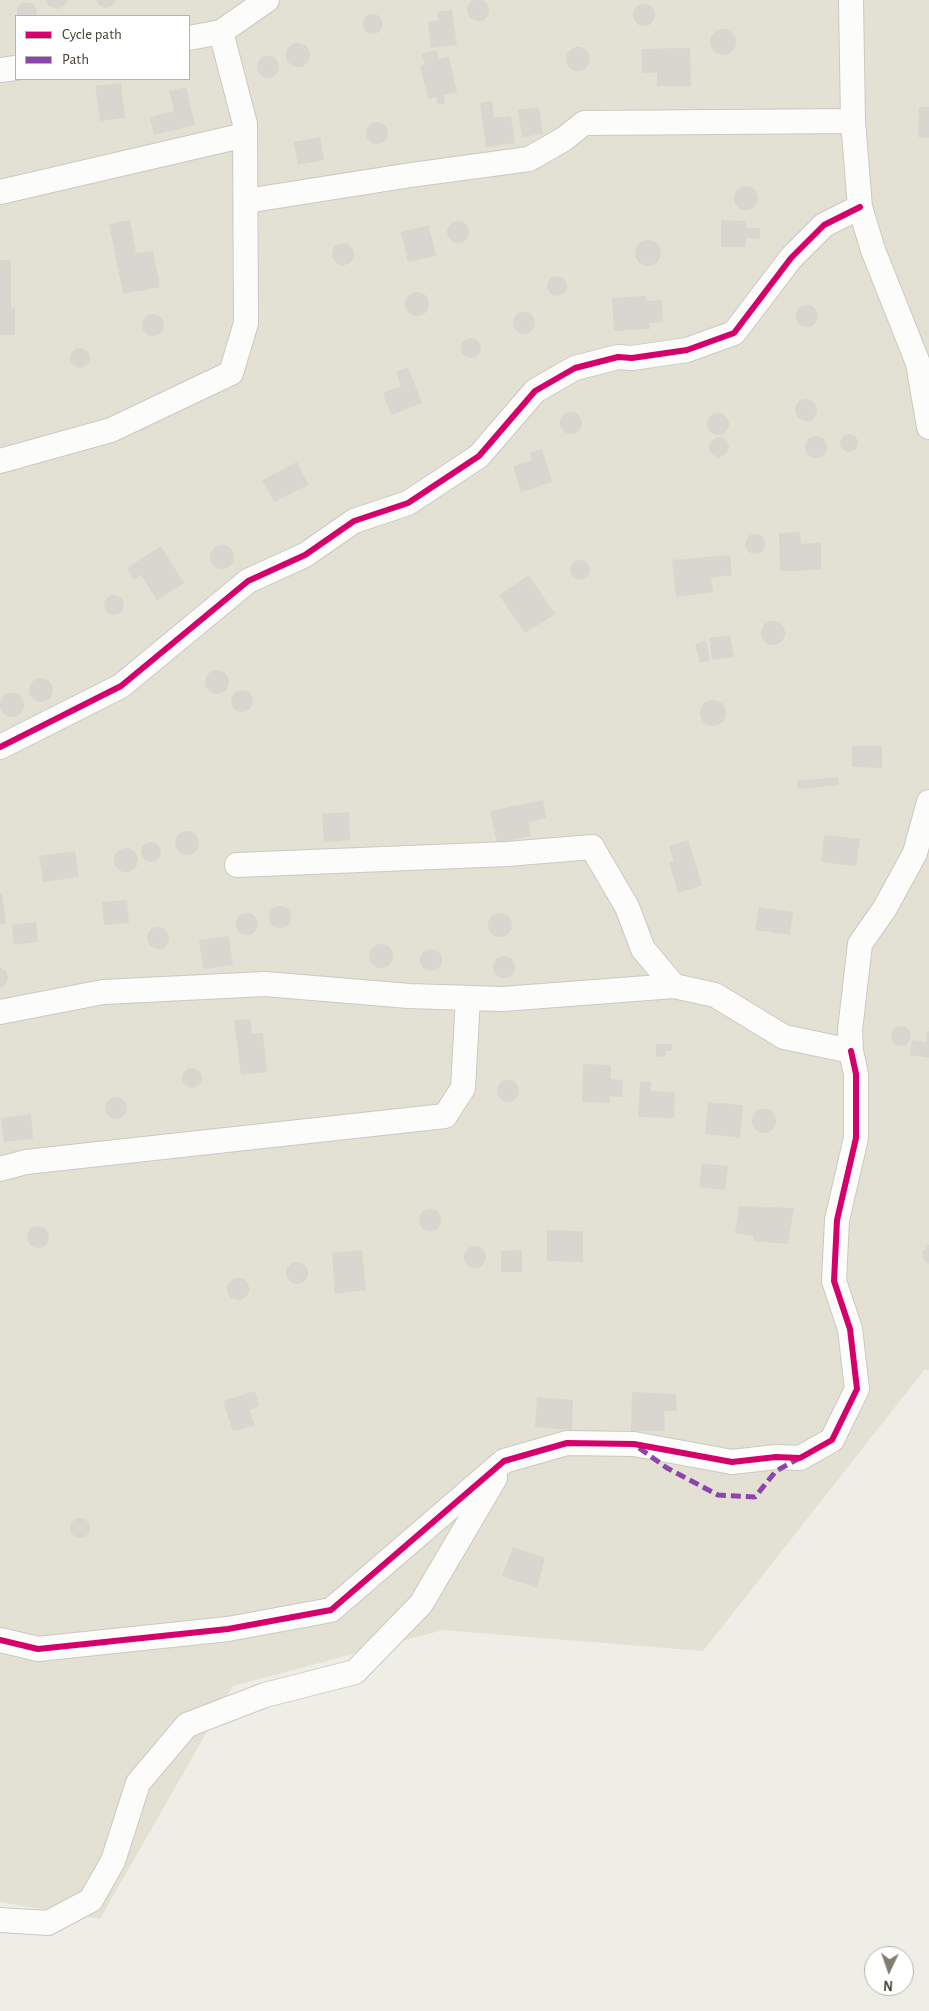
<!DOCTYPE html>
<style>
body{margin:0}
#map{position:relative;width:929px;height:2011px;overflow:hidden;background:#eeede6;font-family:"Alegreya Sans",sans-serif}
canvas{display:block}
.legend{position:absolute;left:15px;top:15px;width:175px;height:65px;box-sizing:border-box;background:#fff;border:1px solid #b4b3ad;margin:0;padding:6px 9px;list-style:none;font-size:15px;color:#444033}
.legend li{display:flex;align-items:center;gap:10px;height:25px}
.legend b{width:25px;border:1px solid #b4b3ad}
.north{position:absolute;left:864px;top:1946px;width:50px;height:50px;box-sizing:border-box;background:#fff;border:1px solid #b4b3ad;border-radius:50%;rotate:183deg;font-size:14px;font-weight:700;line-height:20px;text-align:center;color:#444033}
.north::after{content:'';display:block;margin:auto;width:18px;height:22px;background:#807d72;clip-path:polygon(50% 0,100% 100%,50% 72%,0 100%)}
</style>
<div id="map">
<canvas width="929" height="2011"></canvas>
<ul class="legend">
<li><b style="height:6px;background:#d6006c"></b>Cycle path</li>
<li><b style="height:6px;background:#8e44ad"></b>Path</li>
</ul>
<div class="north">N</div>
</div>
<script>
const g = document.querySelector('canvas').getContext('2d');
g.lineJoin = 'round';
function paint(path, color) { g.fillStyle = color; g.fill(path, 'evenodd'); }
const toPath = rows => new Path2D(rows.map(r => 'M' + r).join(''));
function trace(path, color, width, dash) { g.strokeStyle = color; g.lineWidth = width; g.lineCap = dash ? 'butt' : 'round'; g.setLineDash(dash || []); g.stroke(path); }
const residential = toPath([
 [0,0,929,0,929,1370,925,1369,703,1651,443,1630,233,1686,100,1919,0,1902],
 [16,16,189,16,189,79,16,79]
]);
const building = toPath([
 '467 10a11 11 0 1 1 22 0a11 11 0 1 1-22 0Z',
 [46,0,68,0,64,6,57,9,49,6],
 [96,0,116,0,111,7,105,8,99,5],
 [23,2,33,4,37,10,36,16,17,16,17,7],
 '633 15a11 11 0 1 1 22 0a11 11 0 1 1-22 0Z',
 [452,10,457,45,431,48,428,22,439,20,437,12],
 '363 24a10 10 0 1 1 20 0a10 10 0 1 1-20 0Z',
 '710 42a13 13 0 1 1 26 0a13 13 0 1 1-26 0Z',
 '286 55a12 12 0 1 1 24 0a12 12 0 1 1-24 0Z',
 '566 59a12 12 0 1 1 24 0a12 12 0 1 1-24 0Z',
 [690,48,691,86,657,86,657,73,642,73,642,49],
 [437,50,439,59,449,57,457,92,444,95,445,103,438,105,436,97,428,99,420,66,425,64,422,54],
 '257 67a11 11 0 1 1 22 0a11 11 0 1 1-22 0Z',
 [121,83,125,118,100,121,95,86],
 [186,87,195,125,154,135,150,117,174,111,169,91],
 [492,101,494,118,511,116,515,143,486,147,480,103],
 [539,107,543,134,522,137,518,110],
 [919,107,929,107,929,138,918,137],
 '366 133a11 11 0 1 1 22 0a11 11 0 1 1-22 0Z',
 [320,137,324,160,298,165,294,142],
 '734 198a12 12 0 1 1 24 0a12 12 0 1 1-24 0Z',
 [130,220,136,253,153,251,160,287,123,294,109,224],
 [721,220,746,221,746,228,760,228,760,239,746,238,746,247,721,247],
 '447 232a11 11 0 1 1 22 0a11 11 0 1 1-22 0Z',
 [429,225,436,256,408,262,401,232],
 '635 253a13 13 0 1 1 26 0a13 13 0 1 1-26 0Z',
 '332 254a11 11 0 1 1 22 0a11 11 0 1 1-22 0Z',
 [0,260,11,260,11,307,15,308,15,335,0,335],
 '547 286a10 10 0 1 1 20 0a10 10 0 1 1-20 0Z',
 '405 304a12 12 0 1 1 24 0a12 12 0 1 1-24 0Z',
 [645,296,648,301,662,300,663,322,649,323,650,329,614,331,612,298],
 '796 316a11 11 0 1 1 22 0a11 11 0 1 1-22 0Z',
 '513 323a11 11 0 1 1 22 0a11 11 0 1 1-22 0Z',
 '142 325a11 11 0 1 1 22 0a11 11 0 1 1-22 0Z',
 '461 348a10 10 0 1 1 20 0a10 10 0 1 1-20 0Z',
 '70 358a10 10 0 1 1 20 0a10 10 0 1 1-20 0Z',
 [408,367,422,403,391,415,383,393,401,386,396,372],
 '795 410a11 11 0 1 1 22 0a11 11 0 1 1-22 0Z',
 '560 423a11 11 0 1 1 22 0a11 11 0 1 1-22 0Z',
 '707 424a11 11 0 1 1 22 0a11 11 0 1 1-22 0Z',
 '840 443a9 9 0 1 1 18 0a9 9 0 1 1-18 0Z',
 '805 447a11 11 0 1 1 22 0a11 11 0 1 1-22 0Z',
 '709 447a10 10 0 1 1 20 0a10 10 0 1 1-20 0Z',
 [542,449,552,482,521,492,513,466,532,460,530,453],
 [297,462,309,485,274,502,262,480],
 [800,532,801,544,821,543,821,570,780,571,779,533],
 '745 544a10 10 0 1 1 20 0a10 10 0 1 1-20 0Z',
 '210 557a12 12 0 1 1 24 0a12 12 0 1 1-24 0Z',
 [161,546,184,583,157,600,141,575,134,580,127,568],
 [730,555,732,575,711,578,713,592,676,597,672,560],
 '570 570a10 10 0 1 1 20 0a10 10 0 1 1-20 0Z',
 [529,575,555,614,525,633,499,595],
 '104 605a10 10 0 1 1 20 0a10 10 0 1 1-20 0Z',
 '761 633a12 12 0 1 1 24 0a12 12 0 1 1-24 0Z',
 [730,635,734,657,712,660,709,638],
 [706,641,710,661,700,663,695,644],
 '205 682a12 12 0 1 1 24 0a12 12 0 1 1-24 0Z',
 '29 690a12 12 0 1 1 24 0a12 12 0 1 1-24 0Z',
 '231 701a11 11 0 1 1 22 0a11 11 0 1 1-22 0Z',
 '0 705a12 12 0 1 1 24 0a12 12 0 1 1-24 0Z',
 '700 713a13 13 0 1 1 26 0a13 13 0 1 1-26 0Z',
 [852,746,882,746,882,768,852,767],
 [838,777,839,785,798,789,797,781],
 [543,800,546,818,529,822,531,836,497,843,490,811],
 [349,812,350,840,324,842,322,814],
 '175 843a12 12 0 1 1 24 0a12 12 0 1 1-24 0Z',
 [824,835,860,839,856,866,821,862],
 [688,840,702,885,678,893,669,862,674,861,669,846],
 '141 852a10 10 0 1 1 20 0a10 10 0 1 1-20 0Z',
 '114 860a12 12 0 1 1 24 0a12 12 0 1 1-24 0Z',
 [75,851,79,877,43,882,39,856],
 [2,893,6,924,0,924,0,894],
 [127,900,129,923,104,925,102,902],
 '269 917a11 11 0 1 1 22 0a11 11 0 1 1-22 0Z',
 [759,907,793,912,790,935,755,930],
 '488 925a12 12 0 1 1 24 0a12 12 0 1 1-24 0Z',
 '236 924a11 11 0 1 1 22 0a11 11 0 1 1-22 0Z',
 [36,922,38,942,14,945,12,925],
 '147 938a11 11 0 1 1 22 0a11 11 0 1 1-22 0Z',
 [229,936,233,965,203,969,199,940],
 '369 956a12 12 0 1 1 24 0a12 12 0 1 1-24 0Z',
 '420 960a11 11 0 1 1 22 0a11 11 0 1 1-22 0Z',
 '493 967a11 11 0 1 1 22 0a11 11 0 1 1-22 0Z',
 [0,967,6,971,8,978,6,984,0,988],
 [250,1019,252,1034,263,1033,267,1072,241,1075,234,1020],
 '891 1036a10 10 0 1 1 20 0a10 10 0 1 1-20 0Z',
 [927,1031,929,1031,929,1058,910,1055,912,1040,926,1042],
 [656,1044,672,1044,672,1051,666,1051,665,1057,656,1057],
 [583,1064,611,1065,611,1079,623,1080,622,1097,610,1096,610,1103,582,1102],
 '182 1078a10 10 0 1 1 20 0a10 10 0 1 1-20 0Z',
 '497 1091a11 11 0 1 1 22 0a11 11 0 1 1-22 0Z',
 [640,1082,651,1082,651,1091,675,1092,674,1118,638,1117],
 '105 1108a11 11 0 1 1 22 0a11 11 0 1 1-22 0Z',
 [708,1102,743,1105,740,1138,705,1134],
 '752 1121a12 12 0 1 1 24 0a12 12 0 1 1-24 0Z',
 [31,1114,33,1139,4,1142,1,1118],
 [702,1163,728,1166,725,1190,699,1187],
 [739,1206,794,1208,788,1244,753,1241,753,1236,735,1233],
 '419 1220a11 11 0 1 1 22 0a11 11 0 1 1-22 0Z',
 '27 1237a11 11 0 1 1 22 0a11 11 0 1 1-22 0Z',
 [547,1230,583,1231,583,1262,547,1261],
 [929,1244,929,1264,924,1260,922,1253],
 '464 1257a11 11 0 1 1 22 0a11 11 0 1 1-22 0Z',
 [362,1250,366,1290,335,1294,332,1253],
 [522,1250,522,1272,501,1272,501,1251],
 '286 1273a11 11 0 1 1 22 0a11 11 0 1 1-22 0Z',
 '227 1289a11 11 0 1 1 22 0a11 11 0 1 1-22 0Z',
 [255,1391,259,1406,249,1410,255,1426,233,1431,223,1401],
 [632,1392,676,1394,677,1411,664,1411,665,1431,631,1431],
 [537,1397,573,1400,572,1430,535,1427],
 '70 1528a10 10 0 1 1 20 0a10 10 0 1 1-20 0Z',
 [513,1547,545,1558,537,1588,502,1576]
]);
const minor = toPath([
 [851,0,853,121,860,207,873,250,918,363,929,427],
 [189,38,221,32,267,0],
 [0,70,16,68],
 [0,192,245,135],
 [246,201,411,175,529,159,564,139,584,123,853,121],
 [0,461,111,430,231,373,246,323,245,124,221,32],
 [0,747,121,686,248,581,305,555,354,521,408,503,479,456,535,391,575,368,618,357,632,358,687,350,734,333,791,258,824,225,860,207],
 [237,865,507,854,592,847,627,907,643,949,674,986,715,995,784,1037,851,1051,850,1030,860,944,885,908,915,853,929,802],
 [0,1012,103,992,265,984,409,996,503,999,674,986],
 [0,1169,26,1162,445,1116,463,1088,468,998],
 [0,1640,38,1649,228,1629,331,1610,504,1461,567,1443,634,1444,732,1462,776,1457,800,1458,832,1440,857,1389,850,1329,834,1281,837,1220,856,1138,856,1074,851,1051],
 [0,1920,48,1923,91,1900,113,1861,138,1783,187,1725,265,1695,355,1672,421,1604,495,1478]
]);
const quiet = toPath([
 [639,1448,667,1468,718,1495,755,1497,776,1471,798,1459]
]);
const cycleway = toPath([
 [0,747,121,686,248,581,305,555,354,521,408,503,479,456,535,391,575,368,618,357,632,358,687,350,734,333,791,258,824,225,860,207],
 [0,1640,38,1649,228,1629,331,1610,504,1461,567,1443,634,1444,732,1462,776,1457,800,1458,832,1440,857,1389,850,1329,834,1281,837,1220,856,1138,856,1074,851,1051]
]);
paint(residential, '#e3e1d3');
paint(building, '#d8d6cf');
trace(minor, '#cbc9c2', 26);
trace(minor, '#fcfcfb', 24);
trace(quiet, '#8e44ad', 5, [10, 5]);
trace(cycleway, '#d6006c', 6);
</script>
